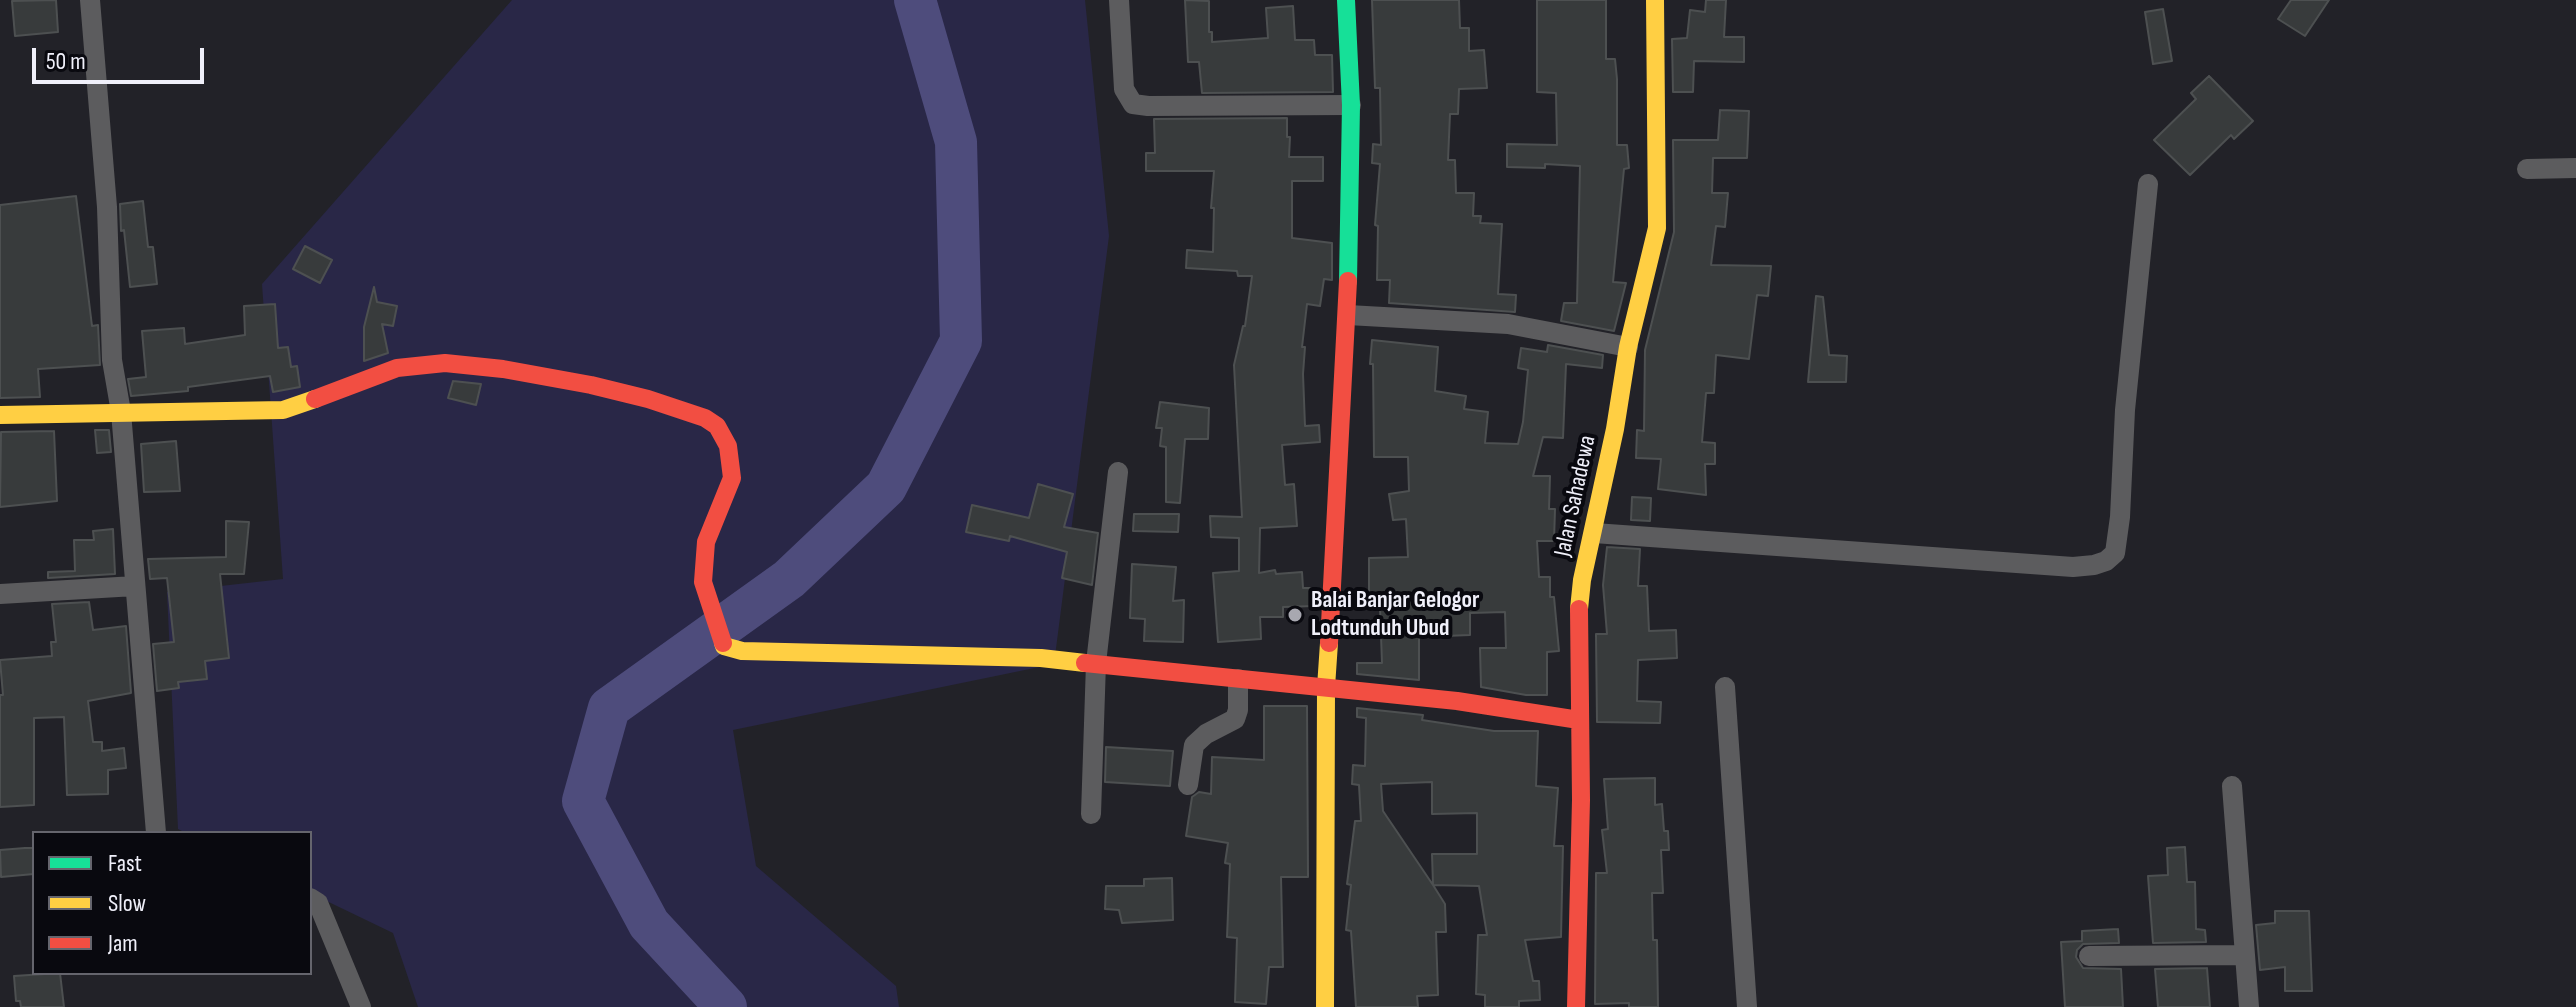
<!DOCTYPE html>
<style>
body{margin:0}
#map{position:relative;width:2576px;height:1007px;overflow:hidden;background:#222228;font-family:"Sofia Sans Condensed",sans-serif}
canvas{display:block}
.legend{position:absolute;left:32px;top:831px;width:280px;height:144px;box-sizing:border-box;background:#09090f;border:2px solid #65656d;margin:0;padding:10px 14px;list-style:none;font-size:24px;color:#f0f0fa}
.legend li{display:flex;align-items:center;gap:16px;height:40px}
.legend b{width:40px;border:2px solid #65656d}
.scale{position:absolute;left:32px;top:48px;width:172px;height:36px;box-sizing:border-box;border:4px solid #f0f0fa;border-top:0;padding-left:10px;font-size:24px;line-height:28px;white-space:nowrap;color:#f0f0fa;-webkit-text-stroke:6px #09090f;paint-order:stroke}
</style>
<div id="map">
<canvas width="2576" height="1007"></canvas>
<ul class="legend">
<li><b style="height:10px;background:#16e098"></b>Fast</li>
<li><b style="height:10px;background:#ffcf43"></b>Slow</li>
<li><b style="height:10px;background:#f24e42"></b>Jam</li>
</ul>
<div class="scale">50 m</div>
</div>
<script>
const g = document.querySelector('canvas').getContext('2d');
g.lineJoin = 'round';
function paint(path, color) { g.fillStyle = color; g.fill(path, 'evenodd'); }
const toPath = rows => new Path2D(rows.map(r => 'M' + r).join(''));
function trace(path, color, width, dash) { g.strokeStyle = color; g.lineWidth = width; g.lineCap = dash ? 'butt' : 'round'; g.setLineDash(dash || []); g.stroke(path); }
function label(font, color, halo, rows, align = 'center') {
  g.font = font + ' "Sofia Sans Condensed",sans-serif'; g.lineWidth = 8; g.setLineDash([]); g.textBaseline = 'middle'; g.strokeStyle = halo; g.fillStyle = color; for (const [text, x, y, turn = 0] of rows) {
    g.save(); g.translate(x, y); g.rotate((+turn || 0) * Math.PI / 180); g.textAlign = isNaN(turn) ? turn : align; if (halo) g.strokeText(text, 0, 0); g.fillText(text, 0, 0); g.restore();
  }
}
const green = toPath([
 [512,0,1085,0,1109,236,1054,664,733,730,756,866,896,986,899,1007,418,1007,393,933,310,893,310,833,186,833,178,829,167,592,283,579,262,284]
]);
const river = toPath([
 [726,1007,649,924,583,801,609,708,789,579,886,487,961,341,956,142,915,0]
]);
const building = toPath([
 [56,0,58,32,15,36,12,1,56,0],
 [1185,0,1209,1,1209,32,1212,32,1212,42,1268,38,1266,8,1293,6,1295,40,1314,40,1315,55,1332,55,1333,92,1202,93,1199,62,1188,62,1185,0],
 [1372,0,1459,0,1460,28,1469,28,1469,51,1484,50,1487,88,1459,89,1458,114,1450,114,1448,160,1455,160,1456,193,1474,193,1473,216,1481,216,1480,223,1502,224,1498,294,1516,295,1515,312,1389,303,1390,280,1377,280,1378,226,1375,225,1380,164,1372,163,1373,144,1381,145,1380,88,1375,88,1372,0],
 [1537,0,1606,0,1606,59,1615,59,1617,79,1617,145,1627,145,1629,168,1624,169,1613,282,1626,283,1614,331,1561,321,1564,303,1577,303,1580,166,1545,164,1545,168,1507,167,1507,144,1557,145,1556,93,1537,92,1537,0],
 [1706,0,1726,0,1724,37,1744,37,1744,62,1694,61,1693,92,1673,92,1672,39,1687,38,1690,10,1705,12,1706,0],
 [2291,0,2329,0,2305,36,2278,19,2291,0],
 [2163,9,2172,61,2153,64,2145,12,2163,9],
 [2209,76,2253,121,2234,139,2231,135,2190,175,2154,140,2196,99,2191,93,2209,76],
 [1720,110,1749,111,1747,158,1713,158,1712,193,1728,193,1725,227,1716,226,1711,265,1771,266,1768,296,1757,295,1749,359,1716,355,1714,393,1706,393,1702,442,1715,443,1715,464,1705,464,1706,495,1658,489,1661,459,1636,458,1637,430,1644,431,1645,350,1674,232,1673,140,1718,140,1720,110],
 [1287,118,1287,137,1290,137,1289,157,1323,157,1323,181,1292,181,1292,238,1332,243,1332,280,1324,279,1320,306,1307,304,1302,347,1305,347,1303,374,1305,426,1319,425,1320,442,1282,445,1285,485,1294,484,1297,526,1260,528,1259,573,1275,570,1276,574,1302,572,1303,588,1314,588,1314,606,1283,607,1283,617,1260,617,1261,639,1218,642,1213,573,1239,571,1239,538,1211,537,1210,516,1242,517,1234,365,1243,326,1245,326,1252,276,1238,276,1237,271,1186,268,1187,250,1213,252,1214,208,1211,208,1214,171,1146,171,1146,153,1155,153,1154,119,1287,118],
 [76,196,92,326,98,325,100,365,38,369,40,397,0,398,0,205,76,196],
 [143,201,148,247,153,247,157,284,130,287,124,230,121,231,120,204,143,201],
 [305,246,332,260,320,283,293,269,305,246],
 [374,287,377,302,397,306,393,326,382,324,388,353,364,361,364,327,374,287],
 [1816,296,1823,297,1829,355,1847,356,1846,382,1808,382,1816,296],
 [275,304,278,348,288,347,291,367,297,366,300,387,273,392,270,376,188,387,188,391,131,396,128,379,146,377,142,331,184,328,185,344,245,335,244,306,275,304],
 [1372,340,1438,347,1435,391,1466,396,1464,409,1488,412,1485,443,1518,444,1523,422,1528,370,1518,368,1521,348,1547,352,1548,345,1603,355,1602,368,1566,364,1563,438,1543,437,1533,476,1550,476,1549,509,1555,509,1554,541,1537,541,1539,577,1550,577,1550,597,1554,597,1559,651,1547,652,1547,695,1526,695,1481,687,1480,648,1506,648,1505,612,1470,613,1470,635,1419,637,1419,680,1357,674,1357,663,1382,663,1380,608,1369,608,1369,558,1408,557,1406,519,1393,520,1389,494,1409,491,1408,457,1374,457,1373,364,1370,364,1372,340],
 [453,381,481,384,476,405,448,398,453,381],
 [1160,402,1209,408,1208,439,1185,439,1180,503,1166,502,1166,447,1160,446,1162,428,1156,428,1160,402],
 [95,430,109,430,111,452,97,453,95,430],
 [54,431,57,501,0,507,1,432,54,431],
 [176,441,180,491,144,492,141,444,176,441],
 [1038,484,1073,494,1064,527,1098,533,1092,585,1062,578,1067,552,1010,536,1009,541,966,532,972,505,1029,518,1038,484],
 [1632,497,1651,498,1650,521,1631,520,1632,497],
 [1134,514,1179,514,1178,532,1133,531,1134,514],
 [226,521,249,522,244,574,220,574,229,658,205,661,207,679,178,682,179,688,157,691,153,644,174,642,167,578,150,579,148,559,226,557,226,521],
 [113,529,115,574,48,578,48,572,75,571,74,540,94,540,93,531,113,529],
 [1607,547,1640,549,1638,586,1647,586,1649,631,1676,630,1677,658,1638,660,1637,701,1661,702,1660,723,1597,722,1596,634,1607,634,1603,585,1607,547],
 [1132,564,1176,567,1173,601,1184,600,1183,642,1144,641,1145,619,1130,618,1132,564],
 [89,602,93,630,126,626,131,693,88,701,93,742,102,742,102,751,124,748,126,768,108,770,108,794,67,795,64,717,34,718,34,805,0,807,0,695,3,695,0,660,52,656,51,642,56,642,52,604,89,602],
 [1264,706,1307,706,1308,877,1281,877,1283,967,1269,967,1266,1004,1235,1002,1237,938,1227,937,1230,864,1225,863,1228,843,1186,836,1192,797,1199,792,1211,794,1212,757,1264,760,1264,706],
 [1357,708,1423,715,1422,720,1494,731,1538,731,1536,786,1558,788,1554,846,1563,846,1561,937,1525,940,1533,981,1539,981,1540,1000,1519,1001,1519,1007,1485,1007,1485,995,1476,994,1478,935,1487,935,1479,886,1433,885,1445,904,1446,932,1436,932,1438,995,1417,996,1418,1007,1356,1007,1351,931,1346,930,1351,885,1347,884,1355,821,1361,821,1359,785,1352,784,1353,765,1365,766,1366,718,1357,717,1357,708],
 [1432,782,1432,814,1477,813,1477,854,1432,854,1433,885,1383,811,1381,784,1432,782],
 [1106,747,1173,751,1170,786,1105,782,1106,747],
 [1655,778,1655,805,1662,804,1664,831,1668,831,1669,850,1661,850,1663,893,1652,893,1653,940,1657,940,1658,1007,1629,1007,1629,1003,1595,1004,1596,873,1607,873,1602,830,1608,829,1604,779,1655,778],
 [2185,847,2187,882,2195,882,2196,929,2205,930,2206,942,2153,943,2148,876,2168,875,2167,848,2185,847],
 [25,848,34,848,34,874,1,877,0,850,25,848],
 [1172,878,1173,920,1122,923,1119,910,1105,909,1106,886,1144,886,1144,879,1172,878],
 [2275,911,2309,911,2312,991,2285,991,2285,967,2260,970,2256,925,2275,923,2275,911],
 [2118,929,2119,943,2083,944,2077,950,2076,957,2083,968,2121,969,2123,1007,2065,1007,2061,942,2082,941,2082,931,2118,929],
 [2207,968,2210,1007,2158,1007,2155,969,2207,968],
 [60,973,64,1007,21,1007,20,1001,16,1001,14,976,60,973]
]);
const street = toPath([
 [90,0,107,207,112,360,121,412,156,833],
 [1119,0,1124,89,1133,104,1148,106,1351,105],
 [2527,169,2576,168],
 [1348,315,1508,324,1628,347],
 [1594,533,2073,567,2094,565,2106,561,2115,553,2120,517,2125,410,2148,184],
 [0,594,135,586],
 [1725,687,1747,1007],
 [1188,785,1194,745,1206,734,1235,719,1238,710,1238,679],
 [2232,786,2249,1007],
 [1091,814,1096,663,1118,472],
 [310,898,318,903,361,1007],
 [2089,956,2243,955]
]);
const fast = toPath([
 [1346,0,1351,105,1348,281]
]);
const slow = toPath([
 [0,415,283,410,315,399],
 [1579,609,1582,580,1615,429,1628,347,1657,228,1655,0],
 [723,643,724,646,742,651,1041,658,1085,663],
 [1325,1007,1326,687,1329,643]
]);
const jam = toPath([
 [315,399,397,368,445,363,503,369,591,385,648,399,705,418,717,426,728,446,732,478,706,542,703,582,723,643],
 [1329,643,1348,281],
 [1085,663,1457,701,1579,720],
 [1576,1007,1581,800,1579,609]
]);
const markers = [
 [1295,615,8,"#a8a8b0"]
];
const streetNames = [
 ["Jalan Sahadewa",1576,496,-78]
];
const poiNames = [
 ["Balai Banjar Gelogor",1311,601],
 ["Lodtunduh Ubud",1311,629]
];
paint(green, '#292747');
trace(river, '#4e4c7c', 42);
paint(building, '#383b3c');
trace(building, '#4d5051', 2);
trace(street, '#5c5c5e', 20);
trace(fast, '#16e098', 18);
trace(slow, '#ffcf43', 18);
trace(jam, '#f24e42', 18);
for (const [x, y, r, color] of markers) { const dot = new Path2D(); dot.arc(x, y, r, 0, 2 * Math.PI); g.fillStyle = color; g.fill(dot); trace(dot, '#09090f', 3); }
label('24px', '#f0f0fa', '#09090f', streetNames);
label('bold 24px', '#f0f0fa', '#09090f', poiNames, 'left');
</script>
